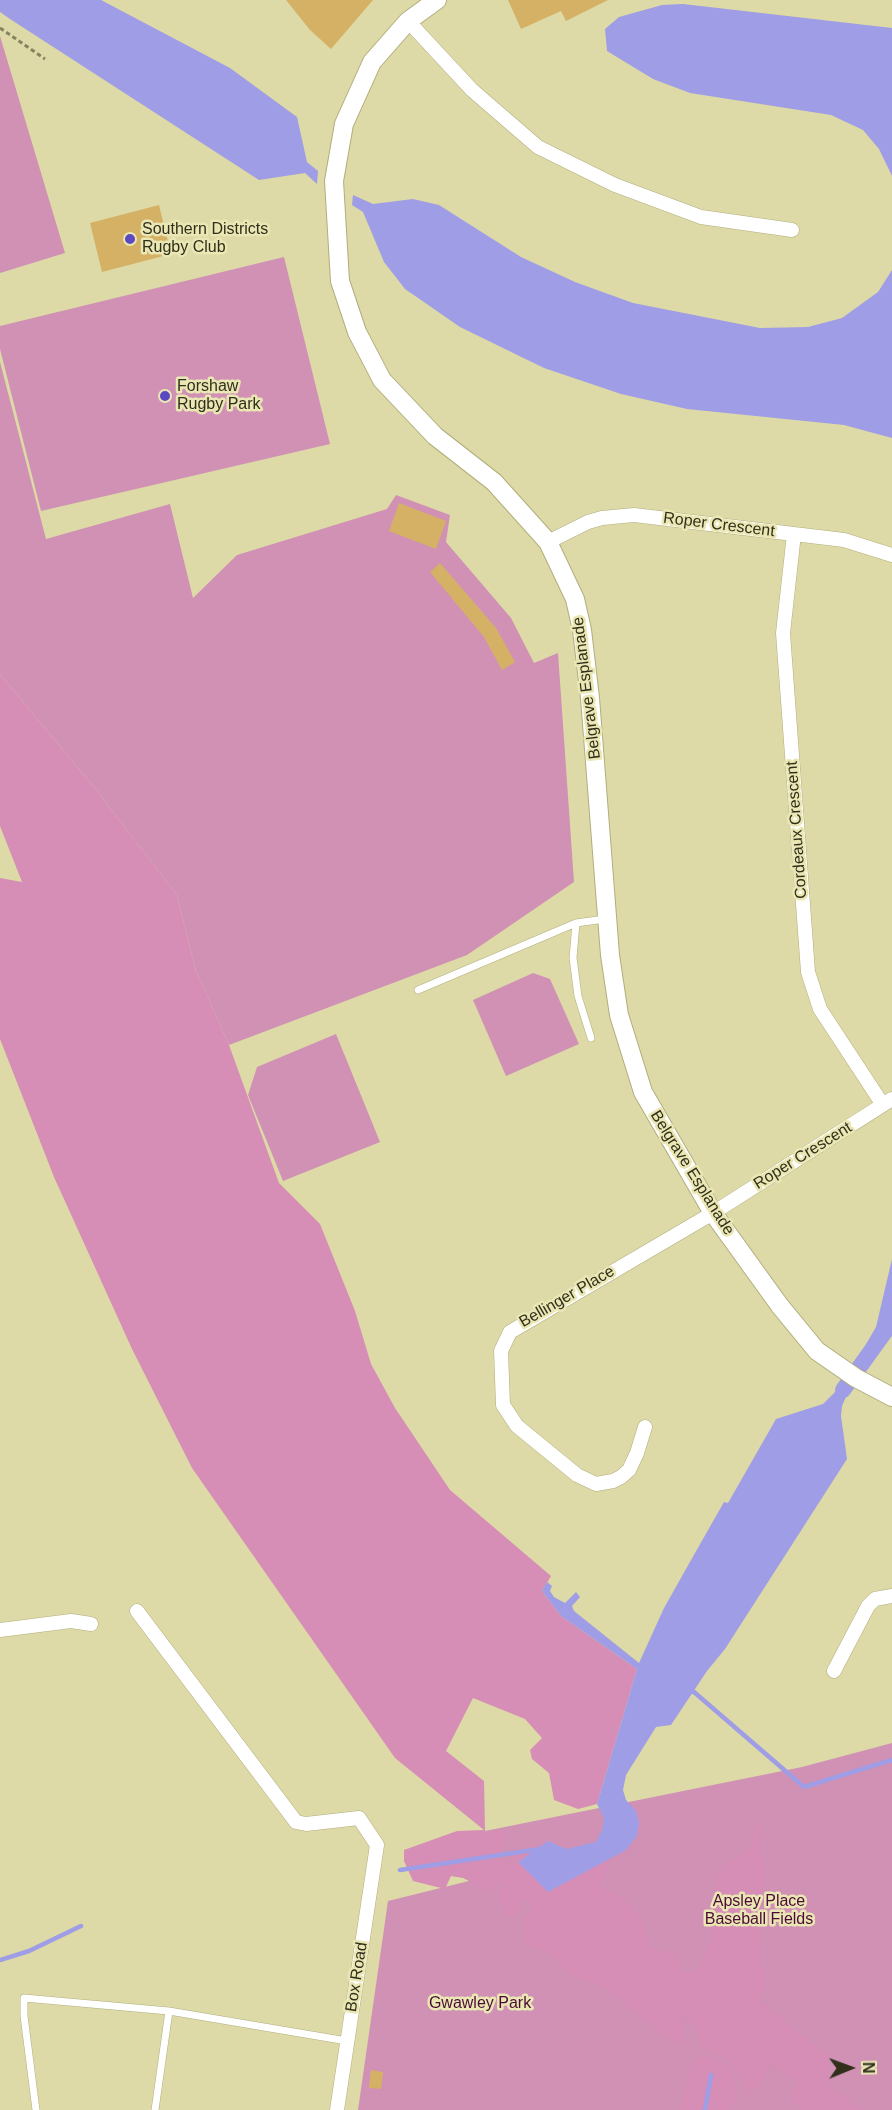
<!DOCTYPE html>
<style>
body{margin:0}
#map{position:relative;width:892px;height:2110px;overflow:hidden;background:#dddaa7;font-family:Helvetica,sans-serif}
canvas{display:block}
.north{position:absolute;left:820px;top:2038px;width:60px;height:60px;-webkit-text-stroke:4px #eae7b4;paint-order:stroke;rotate:89deg;font-size:16px;font-weight:700;line-height:24px;text-align:center;color:#302f1b}
.north::after{content:'';display:block;margin:auto;width:21px;height:27px;background:#302f1b;clip-path:polygon(50% 0,100% 100%,50% 72%,0 100%)}
</style>
<div id="map">
<canvas width="892" height="2110"></canvas>
<div class="north">N</div>
</div>
<script>
const g = document.querySelector('canvas').getContext('2d');
g.lineJoin = 'round';
function paint(path, color) { g.fillStyle = color; g.fill(path, 'evenodd'); }
const toPath = rows => new Path2D(rows.map(r => 'M' + r).join(''));
function trace(path, color, width, dash) { g.strokeStyle = color; g.lineWidth = width; g.lineCap = dash ? 'butt' : 'round'; g.setLineDash(dash || []); g.stroke(path); }
function label(font, color, halo, rows, align = 'center') {
  g.font = font + ' Helvetica,sans-serif'; g.lineWidth = 5; g.setLineDash([]); g.textBaseline = 'middle'; g.strokeStyle = halo; g.fillStyle = color; for (const [text, x, y, turn = 0] of rows) {
    g.save(); g.translate(x, y); g.rotate((+turn || 0) * Math.PI / 180); g.textAlign = isNaN(turn) ? turn : align; if (halo) g.strokeText(text, 0, 0); g.fillText(text, 0, 0); g.restore();
  }
}
const green = toPath([
 [0,36,65,253,0,273],
 [284,257,330,444,41,511,0,349,0,326],
 [0,362,46,539,170,504,193,598,237,555,387,509,396,495,450,515,446,542,511,618,534,663,558,653,574,882,467,955,229,1045,196,971,177,895,93,786,0,674],
 [533,973,550,979,579,1044,506,1076,473,1000],
 [336,1034,380,1142,283,1181,248,1095,257,1067],
 [892,1743,892,2110,358,2110,388,1901,485,1877,485,1831,802,1767]
]);
const forest = toPath([
 [0,674,93,786,177,895,196,971,229,1045,279,1183,320,1224,355,1311,371,1364,395,1408,450,1490,551,1576,542,1591,561,1616,637,1669,597,1804,578,1809,554,1800,549,1773,532,1759,530,1750,542,1738,525,1719,473,1698,446,1751,484,1781,485,1831,505,1831,507,1838,501,1847,503,1862,511,1858,517,1849,546,1860,606,1854,607,1871,599,1882,605,1891,625,1899,643,1922,649,1947,673,1954,685,1972,695,1972,708,1951,711,1938,716,1879,726,1863,740,1857,750,1847,757,1822,762,1820,760,1839,764,1876,758,1935,765,1987,757,1998,828,2057,830,2087,863,2110,804,2110,790,2100,797,2081,772,2064,751,2095,738,2070,726,2058,702,2047,695,2025,683,2015,682,2036,684,2040,674,2043,599,1984,572,1976,548,1951,529,1946,524,1938,525,1917,534,1908,524,1898,514,1917,505,1915,498,1896,504,1885,500,1884,491,1892,463,1878,451,1876,445,1889,413,1881,404,1861,404,1850,457,1831,484,1830,395,1758,192,1468,132,1349,54,1177,0,1039,0,878,22,882,0,826],
 [701,2055,729,2064,738,2100,728,2110,680,2110,690,2067]
]);
const water = toPath([
 [0,0,101,0,230,68,297,117,307,162,318,171,317,184,305,173,259,180,10,19,0,12],
 [683,4,892,28,892,176,879,149,863,130,831,115,690,93,653,79,607,51,605,29,619,17,662,5],
 [353,195,373,204,413,199,439,205,521,257,575,282,633,303,760,328,808,327,842,318,878,292,892,270,892,438,844,425,687,409,621,394,544,368,460,327,405,289,384,262,363,212,352,205],
 [892,1259,892,1329,866,1363,858,1358,876,1327],
 [839,1388,848,1392,842,1406,841,1416,847,1459,725,1649,707,1671,671,1725,656,1727,626,1775,623,1790,626,1800,636,1811,639,1823,637,1836,626,1850,548,1892,518,1862,548,1841,566,1849,596,1842,602,1830,604,1818,597,1804,637,1669,561,1616,542,1591,547,1582,552,1586,550,1591,554,1597,565,1603,576,1592,580,1597,572,1606,574,1611,639,1663,664,1608,695,1553,724,1502,728,1503,776,1419,823,1404]
]);
const stream = toPath([
 [688,1691,694,1692,804,1787,892,1760],
 [400,1870,540,1849],
 [0,1960,29,1951,81,1926],
 [705,2110,711,2075]
]);
const canal = toPath([
 [843,1390,892,1322]
]);
const building = toPath([
 [286,0,373,0,331,49,310,30],
 [508,0,608,0,566,21,561,11,521,29],
 [159,205,171,254,102,272,90,223],
 [399,503,446,521,436,549,389,531],
 [440,563,496,628,515,662,502,670,484,637,430,572],
 [371,2070,383,2072,381,2089,369,2088]
]);
const path = toPath([
 [0,28,45,59]
]);
const lane = toPath([
 [576,923,573,958,578,996,591,1038],
 [418,990,576,923,605,919],
 [36,2110,24,2016,24,1998,169,2011],
 [155,2110,169,2011,347,2041]
]);
const street = toPath([
 [408,21,472,90,538,147,615,185,701,217,792,230],
 [794,534,783,633,808,972,820,1009,883,1105],
 [548,542,588,522,602,518,634,515,844,540,892,555],
 [645,1427,637,1453,629,1470,621,1477,613,1481,596,1484,577,1475,517,1426,503,1405,501,1351,510,1332,713,1213,892,1099],
 [137,1611,296,1822,306,1824,359,1818,377,1845,337,2110],
 [0,1630,71,1621,91,1624],
 [834,1671,868,1606,875,1599,892,1596]
]);
const secondary = toPath([
 [437,0,408,21,372,62,344,124,334,181,340,281,357,332,382,380,435,436,494,482,548,542,575,599,582,630,590,698,610,955,619,1015,643,1092,713,1213,780,1306,817,1351,856,1378,892,1397]
]);
const markers = [
 [130,239,6,"#5c49c1"],
 [165,396,6,"#5c49c1"]
];
const poiNames = [
 ["Southern Districts",142,230],
 ["Rugby Club",142,248],
 ["Forshaw",177,387],
 ["Rugby Park",177,405]
];
const streetNames = [
 ["Roper Crescent",719,525,7],
 ["Belgrave Esplanade",587,688,-97],
 ["Cordeaux Crescent",797,830,-94],
 ["Roper Crescent",803,1156,-32],
 ["Belgrave Esplanade",692,1173,58],
 ["Bellinger Place",567,1297,-30],
 ["Box Road",357,1977,-81]
];
const parkNames = [
 ["Apsley Place",759,1902],
 ["Baseball Fields",759,1920],
 ["Gwawley Park",480,2004]
];
paint(green, '#d091b4');
paint(forest, '#d68db6');
paint(water, '#9f9de5');
trace(stream, '#9f9de5', 4.5);
trace(canal, '#9f9de5', 16);
paint(building, '#d5b165');
trace(lane, '#b1ae7d', 8);
trace(street, '#b1ae7d', 15);
trace(secondary, '#b1ae7d', 20);
trace(path, '#858360', 3, [4.5, 3]);
trace(lane, '#fff', 7);
trace(street, '#fff', 14);
trace(secondary, '#fff', 18);
for (const [x, y, r, color] of markers) { const dot = new Path2D(); dot.arc(x, y, r, 0, 2 * Math.PI); g.fillStyle = color; g.fill(dot); trace(dot, '#eae7b4', 2); }
label('16px', '#302f1b', '#eae7b4', poiNames, 'left');
label('16px', '#302f1b', '#eae7b4', streetNames);
label('16px', '#4c0b37', '#eae7b4', parkNames);
</script>
